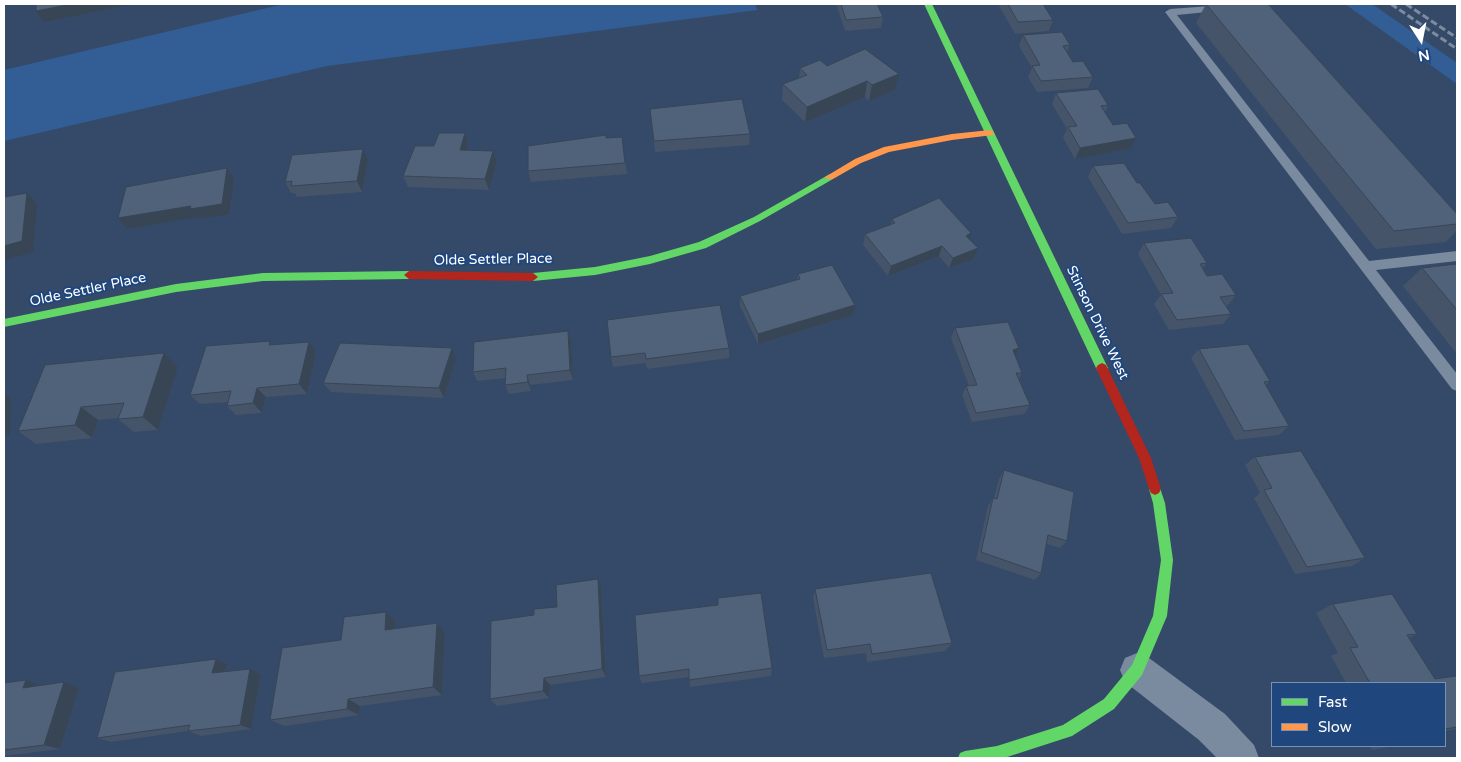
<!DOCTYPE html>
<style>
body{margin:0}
#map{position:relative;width:1461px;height:762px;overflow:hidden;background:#354a68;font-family:"Varela Round",sans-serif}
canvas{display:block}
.frame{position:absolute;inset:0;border:5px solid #fff;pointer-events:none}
.legend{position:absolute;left:1271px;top:682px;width:175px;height:65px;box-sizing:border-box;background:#1f477e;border:1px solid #7991b2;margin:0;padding:6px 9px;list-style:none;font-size:15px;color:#fff}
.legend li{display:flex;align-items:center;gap:10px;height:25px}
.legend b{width:25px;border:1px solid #7991b2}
.north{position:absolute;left:1396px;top:15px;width:50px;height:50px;-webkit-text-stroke:4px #1f477e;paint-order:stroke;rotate:169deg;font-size:14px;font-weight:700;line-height:20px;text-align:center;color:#fff}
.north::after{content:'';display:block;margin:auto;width:18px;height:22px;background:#fff;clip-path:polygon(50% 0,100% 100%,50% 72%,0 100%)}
</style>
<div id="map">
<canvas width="1461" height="762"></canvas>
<div class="frame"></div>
<ul class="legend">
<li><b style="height:6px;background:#63d668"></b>Fast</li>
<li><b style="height:6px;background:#ff974d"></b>Slow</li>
</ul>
<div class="north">N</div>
</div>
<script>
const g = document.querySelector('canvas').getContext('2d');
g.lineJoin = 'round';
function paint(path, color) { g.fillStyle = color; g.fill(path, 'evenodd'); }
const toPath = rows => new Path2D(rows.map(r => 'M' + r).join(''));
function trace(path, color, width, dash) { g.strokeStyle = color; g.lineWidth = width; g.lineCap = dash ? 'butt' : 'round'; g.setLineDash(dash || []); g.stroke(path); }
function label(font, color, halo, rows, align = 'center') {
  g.font = font + ' "Varela Round",sans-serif'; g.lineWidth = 4; g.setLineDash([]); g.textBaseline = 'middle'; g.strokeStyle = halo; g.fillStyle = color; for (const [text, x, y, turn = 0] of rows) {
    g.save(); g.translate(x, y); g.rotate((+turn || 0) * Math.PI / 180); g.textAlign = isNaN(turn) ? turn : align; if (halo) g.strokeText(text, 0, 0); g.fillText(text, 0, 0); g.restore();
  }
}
const green = toPath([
 [284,4,755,4,757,10,327,66,4,141,4,70],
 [1345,4,1372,4,1457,63,1457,84]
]);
const lane = toPath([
 [1224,5,1229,8,1228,10,1177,15,1369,261,1457,251,1457,261,1376,270,1457,374,1457,391,1452,389,1165,12,1170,9,1224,5]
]);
const street = toPath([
 [1137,653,1149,658,1225,714,1254,745,1259,758,1217,758,1199,740,1125,682,1120,670,1125,658,1137,653]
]);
const fast = toPath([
 [924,4,932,4,1108,368,1106,371,1098,371,1096,368,924,4],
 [830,174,833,175,833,179,760,221,706,248,650,264,595,275,533,281,528,277,533,273,595,267,650,256,699,242,754,217,830,174],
 [409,271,414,275,409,279,263,281,176,292,4,327,4,319,176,284,263,273,409,271],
 [1155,483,1159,485,1165,503,1173,560,1167,616,1142,675,1114,709,1072,736,1004,758,958,758,960,753,965,751,997,746,1063,725,1104,699,1132,665,1153,616,1161,560,1153,503,1149,489,1151,485,1155,483]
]);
const slow = toPath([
 [990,130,994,133,993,135,952,140,889,152,861,163,833,179,827,179,825,177,855,159,884,147,952,134,990,130]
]);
const jam = toPath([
 [409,271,533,273,538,277,533,281,409,279,404,275,409,271],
 [1102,363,1106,365,1151,458,1161,489,1159,493,1155,495,1151,493,1149,489,1139,458,1096,368,1098,365,1102,363]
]);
const rail = toPath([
 [1391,4,1457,49],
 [1406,4,1457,38]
]);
const wall = toPath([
 [836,4,877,4,883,17,881,28,845,31],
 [998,4,1043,4,1053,20,1049,31,1015,34],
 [1206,4,1457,214,1457,230,1446,242,1376,249,1196,23],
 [1023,35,1070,45,1067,52,1073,62,1093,77,1088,88,1037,92,1028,77,1032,68,1019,46],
 [827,66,895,90,869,101,865,97,805,122,782,100,783,84,799,78,800,68],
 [1056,93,1108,105,1105,113,1130,149,1075,159,1063,138,1067,129,1052,104],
 [650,109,750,134,749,145,655,152],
 [465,133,468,144,467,150,493,151,497,162,489,190,408,187,403,176,434,146],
 [622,137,627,174,531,182,528,171,607,138],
 [368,160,362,192,297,197,295,193,291,193,285,182],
 [1093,166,1137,183,1155,204,1178,217,1171,228,1122,234,1088,177],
 [892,219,969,239,978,248,974,259,949,268,939,256,888,276,863,245,865,234,891,225],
 [1144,243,1207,263,1203,268,1207,276,1236,295,1228,305,1226,306,1231,314,1223,324,1169,330,1154,304,1161,295,1138,254],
 [1457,264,1457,354,1403,286,1422,268],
 [798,274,853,315,758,344,740,306,740,296,797,280],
 [720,305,729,348,729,358,647,369,646,363,613,367,611,357],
 [955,328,1015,356,1022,373,1019,378,1030,405,1024,414,972,422,962,395,966,386,969,386,951,338],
 [568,331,571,341,573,380,530,385,531,391,509,394,505,385,506,378,477,381,473,372],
 [273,344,316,351,307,394,266,397,262,413,236,415,227,406,228,402,200,404,190,395],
 [452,348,456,358,444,398,331,392,323,383],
 [1199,349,1270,381,1266,385,1289,426,1279,435,1235,440,1191,358],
 [178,367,158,430,134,432,118,419,119,418,98,420,92,438,36,444,18,431],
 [1255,457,1365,558,1352,566,1295,574,1254,498,1260,493,1245,465],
 [1004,470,1067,541,1060,548,1047,544,1041,573,1035,580,976,560,988,506,993,498,994,498,999,479],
 [601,589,606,677,550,685,549,698,497,706,490,699,534,615],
 [815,589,952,643,945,651,867,662,866,653,824,658,813,598],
 [1333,604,1417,634,1409,638,1435,679,1457,678,1457,729,1445,731,1445,683,1346,683,1331,656,1338,653,1316,613],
 [386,612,396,621,396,629,437,623,445,632,442,695,360,706,359,715,285,726,270,720,341,640],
 [635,615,772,668,771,676,690,687,689,677,642,683,639,676],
 [216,659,227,664,225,672,261,675,251,729,201,736,188,731,111,742,97,738],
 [4,683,79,688,60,749,4,756],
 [1369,746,1394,746,1372,750]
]);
const shadedWall = toPath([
 [72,4,133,4,44,22,36,11],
 [899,74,895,90,869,101,872,85],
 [867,81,865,97,805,122,807,107],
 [465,133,468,144,464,161,460,150],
 [1136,138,1130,149,1075,159,1080,148],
 [363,149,368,160,362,192,357,181],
 [493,151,497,162,489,190,485,179],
 [227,168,234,179,229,214,198,219,197,217,127,229,118,218],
 [27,193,37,204,33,252,4,260,4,246],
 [971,233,968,243,966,236],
 [942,246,939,256,888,276,891,266],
 [978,248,974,259,949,268,953,258],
 [855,305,853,315,758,344,758,334],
 [568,331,571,341,573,380,570,370],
 [309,342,316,351,307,394,299,384],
 [452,348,456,358,444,398,439,388],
 [1019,348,1014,358,1013,350],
 [164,353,178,367,158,430,143,417],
 [527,375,530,385,531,391,528,382],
 [257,388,266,397,262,413,253,403],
 [4,393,11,398,10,434,4,436],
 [81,407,98,420,92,438,75,425],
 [598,579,601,589,606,677,602,669],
 [386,612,396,621,395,639,385,630],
 [437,623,445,632,442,695,433,687],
 [216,659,227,664,223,679,212,673],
 [250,669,261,675,251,729,240,725],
 [544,678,550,685,549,698,543,691],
 [26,680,41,686,23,688],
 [64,682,79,688,60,749,44,745],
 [348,699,360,706,359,715,347,709]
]);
const building = toPath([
 [36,4,72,4,36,11,36,4],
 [841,4,877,4,883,17,846,20,841,4],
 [1008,4,1043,4,1053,20,1018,22,1008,4],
 [1206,4,1268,4,1457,214,1457,224,1394,231,1206,4],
 [1062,32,1070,45,1063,46,1073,62,1083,61,1093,77,1041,81,1032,66,1040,65,1023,35,1062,32],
 [865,49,899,74,872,85,867,81,807,107,783,84,807,75,800,68,820,60,827,66,865,49],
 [1098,89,1108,105,1101,106,1113,125,1127,123,1136,138,1080,148,1068,127,1077,126,1056,93,1098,89],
 [742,99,750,134,654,141,650,109,742,99],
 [439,133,465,133,460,150,493,151,485,179,403,176,415,146,434,146,439,133],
 [606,135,606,138,622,137,625,163,528,171,528,146,606,135],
 [363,149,357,181,291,186,292,181,285,182,292,155,363,149],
 [1124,163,1137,183,1140,183,1155,204,1168,202,1178,217,1128,223,1093,166,1124,163],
 [227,168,222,204,190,209,191,206,118,218,126,187,227,168],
 [27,193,22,241,4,246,4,197,27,193],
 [939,198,971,233,966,236,978,248,953,258,942,246,891,266,865,234,895,223,892,219,939,198],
 [1191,238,1207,263,1200,264,1207,276,1222,274,1236,295,1220,297,1231,314,1177,320,1161,294,1173,293,1144,243,1191,238],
 [1457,264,1457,310,1422,268,1457,264],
 [832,265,855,305,758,334,740,296,800,279,798,274,832,265],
 [720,305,729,348,646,359,645,353,611,357,607,320,720,305],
 [1008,322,1019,348,1013,350,1022,373,1016,373,1030,405,976,413,966,386,977,385,955,328,1008,322],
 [568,331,570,370,527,375,528,382,505,385,506,368,473,372,474,342,568,331],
 [270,341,269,345,309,342,299,384,257,388,253,403,227,406,231,391,190,395,206,346,270,341],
 [340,343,452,348,439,388,323,383,340,343],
 [1248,344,1270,381,1264,382,1289,426,1244,431,1199,349,1248,344],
 [164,353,143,417,118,419,124,403,81,407,75,425,18,431,45,365,164,353],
 [1301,451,1365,558,1307,567,1264,490,1272,488,1255,457,1301,451],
 [1004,470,1074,492,1067,541,1048,535,1041,573,981,552,993,498,997,499,1004,470],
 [931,573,952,643,872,654,870,644,827,650,815,589,931,573],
 [598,579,602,669,544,678,543,691,490,699,491,621,534,615,534,609,557,607,556,585,598,579],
 [761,593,772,668,689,680,689,669,639,676,635,615,718,605,718,598,761,593],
 [1392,594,1417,634,1407,635,1435,679,1456,676,1457,678,1457,727,1445,729,1445,683,1370,683,1350,648,1358,647,1333,604,1392,594],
 [386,612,385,630,437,623,433,687,348,699,347,709,270,720,282,648,341,640,344,617,386,612],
 [216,659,212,673,250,669,240,725,188,731,190,725,97,738,115,672,216,659],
 [26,680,23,688,64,682,44,745,4,750,4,683,26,680]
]);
const streetNames = [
 ["Olde Settler Place",493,260,-1],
 ["Olde Settler Place",88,290,-12],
 ["Stinson Drive West",1097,323,64]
];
paint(green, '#325e95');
paint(lane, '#7a8a9f');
paint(street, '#7a8a9f');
paint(fast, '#63d668');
paint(slow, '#ff974d');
paint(jam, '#b3261e');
trace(rail, '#7c8b9f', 3, [7, 3]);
paint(wall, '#455469');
paint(shadedWall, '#384555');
paint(building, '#50627a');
trace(building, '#384555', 1);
label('14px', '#fff', '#1f477e', streetNames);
</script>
